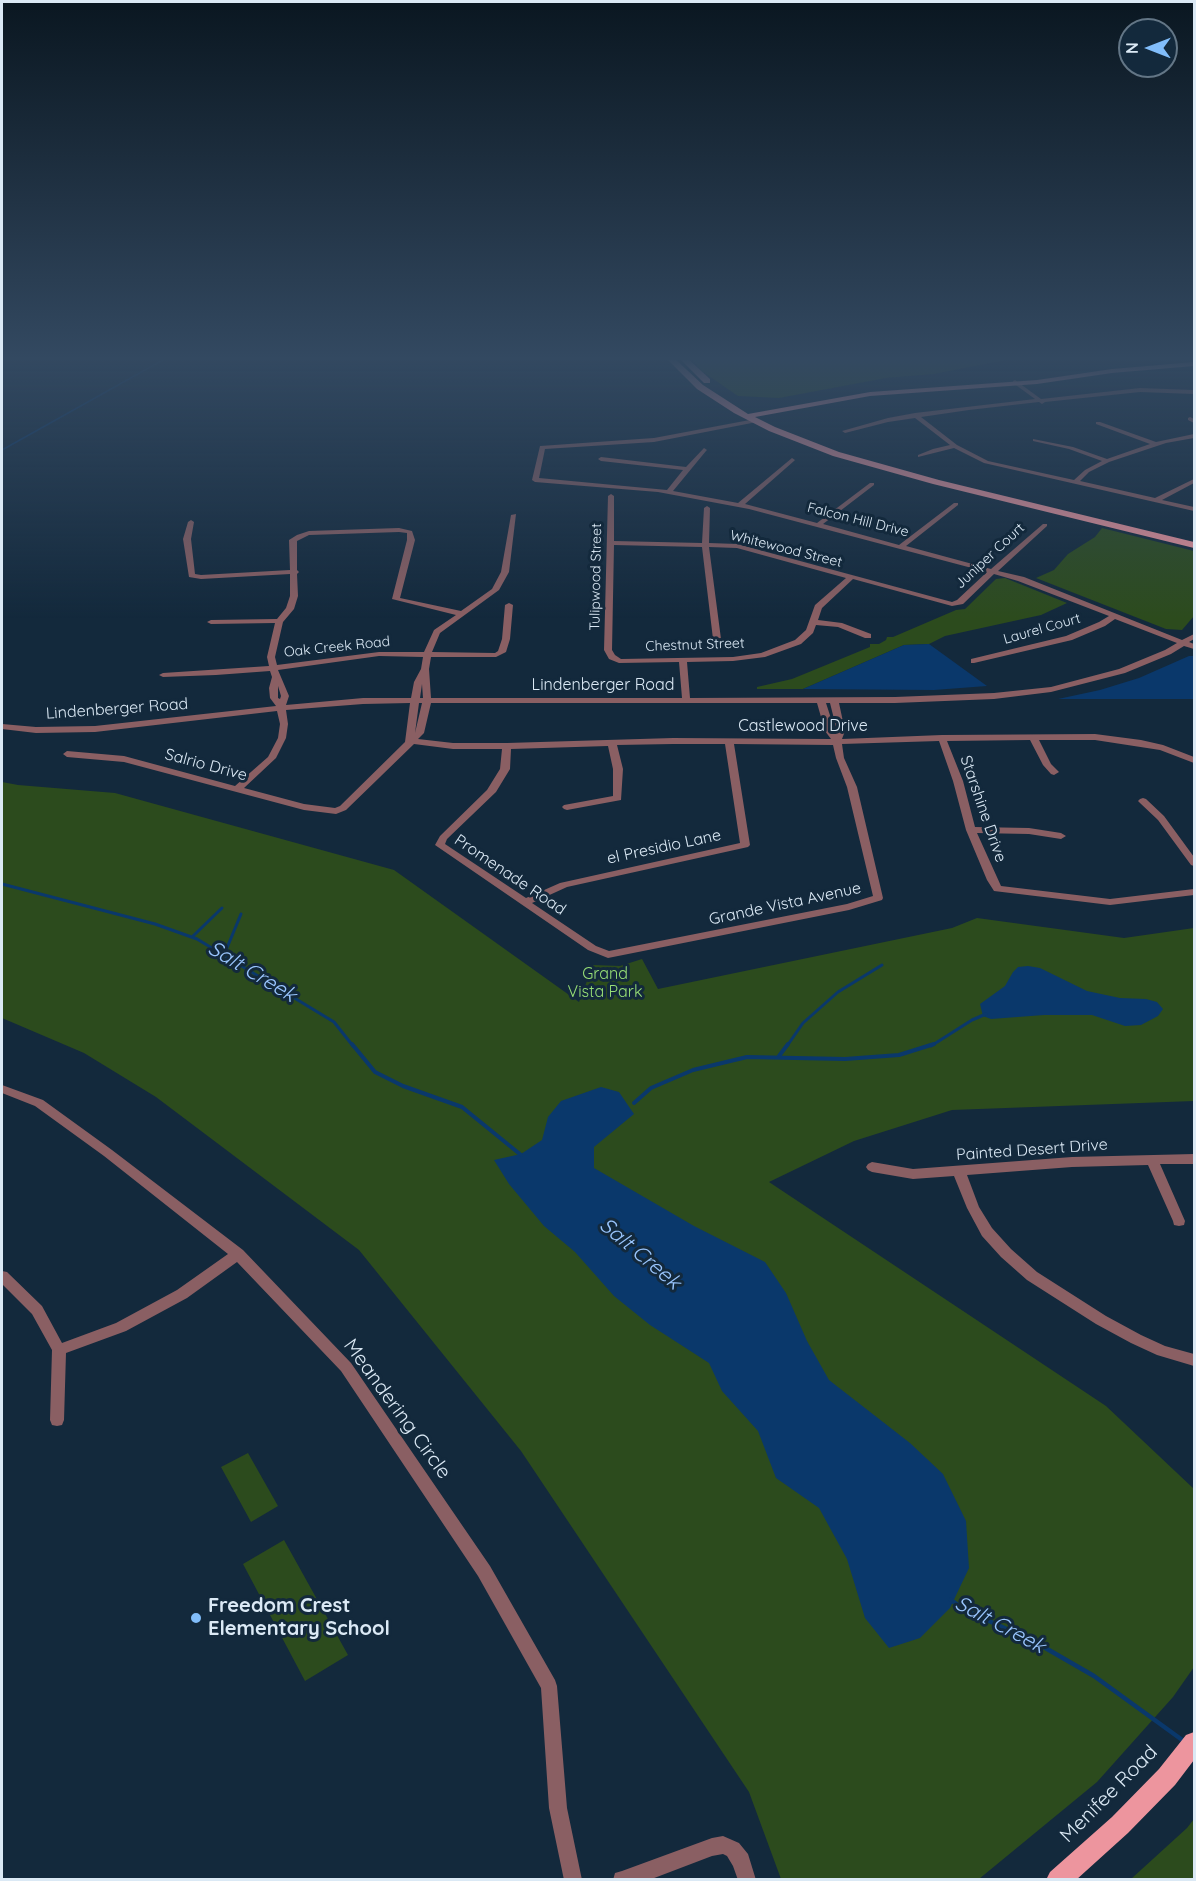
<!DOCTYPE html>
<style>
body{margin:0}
#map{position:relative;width:1196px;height:1881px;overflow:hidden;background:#13293c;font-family:Quicksand,sans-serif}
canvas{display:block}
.frame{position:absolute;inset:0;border:3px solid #dbe9f5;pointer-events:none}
.north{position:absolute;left:1118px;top:18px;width:60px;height:60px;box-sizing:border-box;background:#13293c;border:2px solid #637686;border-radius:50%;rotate:270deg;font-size:16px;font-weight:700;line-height:24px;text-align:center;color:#dbe9f5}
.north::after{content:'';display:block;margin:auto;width:21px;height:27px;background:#81bdfa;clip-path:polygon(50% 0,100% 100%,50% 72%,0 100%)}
</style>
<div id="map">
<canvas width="1196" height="1881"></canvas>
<div class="frame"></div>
<div class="north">N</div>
</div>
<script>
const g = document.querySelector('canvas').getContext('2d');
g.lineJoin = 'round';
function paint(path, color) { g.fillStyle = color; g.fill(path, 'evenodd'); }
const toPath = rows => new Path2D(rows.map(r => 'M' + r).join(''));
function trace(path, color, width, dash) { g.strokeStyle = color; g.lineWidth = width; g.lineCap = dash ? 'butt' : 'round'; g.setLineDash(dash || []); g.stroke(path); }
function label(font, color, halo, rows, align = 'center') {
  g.font = font + ' Quicksand,sans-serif'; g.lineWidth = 6; g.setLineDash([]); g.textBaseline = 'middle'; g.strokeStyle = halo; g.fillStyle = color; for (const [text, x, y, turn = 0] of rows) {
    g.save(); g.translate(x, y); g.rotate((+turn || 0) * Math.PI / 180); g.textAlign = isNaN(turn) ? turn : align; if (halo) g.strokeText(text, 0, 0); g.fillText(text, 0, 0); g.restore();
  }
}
const green = toPath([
 [688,356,1049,356,1016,358,934,374,886,378,779,398,738,396,703,372],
 [1102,528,1194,551,1194,616,1182,630,1166,629,1036,578,1054,570,1068,554,1095,537],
 [1005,578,1067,603,1041,615,945,636,929,644,904,645,803,689,757,689,757,687,792,679,870,647,870,644,879,644,886,640,887,637,893,637,956,610,965,609,996,579],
 [2,782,18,785,115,793,394,870,579,1002,593,965,620,966,642,959,658,989,952,928,977,918,1124,938,1194,928,1194,1101,952,1110,854,1141,769,1182,1106,1406,1194,1489,1194,1667,1173,1697,1097,1782,979,1879,781,1879,749,1792,521,1451,359,1250,156,1097,84,1053,2,1018],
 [248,1453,278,1506,251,1522,221,1467],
 [284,1540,348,1655,305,1681,243,1564],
 [1194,1819,1194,1879,1131,1879,1187,1828]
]);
const water = toPath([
 [929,644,987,686,934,690,803,689,904,645],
 [1189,656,1194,656,1194,699,1058,699,1100,690,1139,678],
 [1028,966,1040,968,1087,991,1120,998,1146,999,1157,1002,1163,1009,1158,1016,1141,1025,1125,1026,1092,1015,1044,1015,991,1019,983,1016,980,1004,1005,986,1013,972,1018,967],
 [601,1087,619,1092,634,1114,594,1147,594,1168,694,1226,765,1262,786,1293,807,1341,829,1380,910,1443,943,1474,966,1521,969,1568,950,1608,920,1638,889,1648,865,1618,847,1559,819,1508,776,1478,758,1431,722,1391,709,1363,650,1325,614,1296,575,1252,544,1226,509,1184,494,1160,521,1154,542,1140,548,1117,561,1101]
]);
const streamFar3 = toPath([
 [2,450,170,356]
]);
const streamFar2 = toPath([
 [2,884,155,924,197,939,334,1022,353,1046],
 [192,937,222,908],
 [224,955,241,914],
 [787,1046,803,1023,838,992,882,965],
 [931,1046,972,1020,986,1014]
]);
const streamFar1 = toPath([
 [352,1044,375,1072,403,1086,462,1107,521,1155],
 [779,1056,788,1044],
 [634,1103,651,1088,693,1070,747,1057,845,1059,899,1055,934,1044]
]);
const stream = toPath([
 [951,1600,965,1610,1035,1642,1094,1676,1185,1742]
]);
const minor = toPath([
 [1015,380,1041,399,1140,388,1194,390,1194,394,1140,392,1045,402,1042,404,1039,402,969,410,921,417,957,445,988,461,1074,480,1085,470,1102,461,1069,449,1033,441,1033,439,1073,447,1107,459,1150,444,1096,424,1096,422,1100,422,1156,442,1194,434,1194,438,1166,443,1109,462,1089,472,1080,481,1155,498,1194,479,1194,483,1162,500,1194,507,1194,511,984,463,954,448,918,457,918,455,933,449,950,445,915,418,888,422,845,433,842,431,888,418,915,413,1035,399,1013,383,1013,381,1015,380],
 [1190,417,1194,419,1194,423,1188,420,1188,418,1190,417],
 [755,419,757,420,757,422,654,442,545,449,539,478,667,490,683,470,601,461,598,459,601,457,686,467,704,448,707,450,706,451,673,491,738,503,792,458,795,460,794,461,745,504,817,523,870,483,874,483,874,485,823,524,899,545,954,503,958,503,958,505,906,546,991,569,1043,524,1047,524,1047,526,998,571,1024,577,1182,640,1194,634,1194,639,1189,642,1194,644,1194,649,1184,646,1171,654,1125,673,1051,692,994,699,895,703,839,703,845,731,842,739,942,735,1095,734,1141,740,1163,745,1194,757,1194,763,1160,750,1095,740,1039,740,1051,764,1059,772,1054,775,1051,774,1043,765,1030,740,947,741,963,781,975,827,1029,828,1061,833,1066,836,1061,839,1029,834,977,833,1001,886,1110,899,1194,889,1194,895,1110,905,994,891,987,880,966,830,953,781,939,741,842,744,844,758,857,787,883,898,882,900,849,910,608,958,588,950,435,845,440,836,487,790,500,769,502,749,453,749,414,744,346,810,336,814,304,810,124,762,67,757,63,754,67,751,124,756,235,786,268,757,278,738,280,724,277,711,95,732,36,733,2,729,2,724,36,727,95,726,276,706,270,698,269,688,272,677,270,671,216,675,163,677,159,675,163,673,269,666,267,657,275,623,211,624,207,622,211,620,277,619,286,608,290,596,290,574,201,579,189,577,183,539,188,522,191,520,194,522,191,539,195,574,201,575,290,570,289,540,297,535,309,531,399,528,412,531,415,540,400,598,461,611,492,589,501,572,511,515,516,514,509,572,499,590,440,633,432,652,495,653,498,651,502,639,505,605,509,603,513,605,510,639,506,652,496,657,431,657,429,669,431,698,682,698,679,662,619,663,609,659,604,650,608,496,611,494,614,496,614,541,702,543,704,508,707,506,710,508,709,543,737,544,952,602,957,600,987,572,749,509,658,492,535,482,532,480,540,446,654,438,755,419],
 [399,532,407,533,407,540,392,599,456,615,434,630,424,652,379,652,277,665,275,657,283,622,294,609,298,596,297,574,299,572,297,570,297,541,309,535,399,532],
 [614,545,702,547,713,639,717,641,721,639,709,547,737,548,846,578,815,605,806,630,795,640,761,653,733,657,621,659,615,655,612,650,614,545],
 [994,574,1018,581,1109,616,1099,622,1066,636,971,659,971,663,974,663,1072,640,1105,626,1115,619,1177,643,1165,650,1119,669,1051,687,994,693,895,697,690,698,687,662,733,661,765,657,801,644,813,633,816,625,838,627,865,638,871,638,871,634,842,623,818,620,822,608,853,579,952,606,963,604,994,574],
 [379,656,423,657,421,669,414,682,411,698,363,698,286,705,289,696,278,670,379,656],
 [422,684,423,698,420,698,422,684],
 [278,686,281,696,280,699,278,698,278,686],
 [410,703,405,742,340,806,335,808,304,804,244,788,276,758,286,738,288,724,286,710,363,704,410,703],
 [419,703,422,703,415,733,419,703],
 [431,703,817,703,825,731,831,739,673,738,507,743,453,743,418,739,424,733,431,703],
 [826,703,830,703,837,731,836,734,826,703],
 [673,744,725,744,740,843,560,883,526,898,445,844,447,839,496,792,510,769,511,749,608,746,613,769,613,796,564,805,562,807,564,809,567,810,621,800,623,769,617,745,673,744],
 [734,744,833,745,836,758,847,787,873,896,847,904,609,951,596,946,532,903,567,887,748,847,750,845,734,744],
 [1143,798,1146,799,1164,816,1194,857,1194,866,1191,865,1158,820,1140,803,1138,801,1140,799,1143,798],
 [2,1085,43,1100,112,1150,243,1250,351,1363,490,1566,555,1680,557,1686,567,1808,582,1880,564,1880,549,1808,541,1688,478,1576,341,1371,237,1262,187,1298,126,1331,66,1353,64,1420,62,1425,57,1426,52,1425,50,1420,52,1350,32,1314,2,1284,2,1271,7,1272,42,1306,62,1343,116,1323,177,1290,228,1254,104,1156,35,1106,2,1093,2,1085],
 [1194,1154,1194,1164,1160,1164,1185,1221,1184,1225,1179,1226,1174,1225,1173,1221,1148,1165,1072,1167,967,1175,979,1207,992,1228,1011,1249,1037,1272,1106,1316,1141,1335,1165,1346,1194,1354,1194,1366,1157,1355,1131,1343,1096,1324,1027,1280,1001,1257,982,1236,967,1208,954,1176,913,1179,872,1172,868,1170,866,1167,868,1164,872,1162,913,1169,1072,1157,1194,1154],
 [723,1836,739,1843,748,1854,756,1880,738,1880,733,1866,727,1856,723,1854,712,1856,649,1880,613,1880,615,1873,622,1871,712,1838,723,1836]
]);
const major = toPath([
 [664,356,672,356,703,385,748,414,870,392,1037,380,1112,369,1194,362,1194,366,1112,373,1037,384,870,396,755,417,775,427,839,452,939,480,1194,542,1194,548,933,484,833,456,769,431,734,413,697,389,664,356],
 [677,356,685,356,710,379,710,383,704,383,677,356],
 [1194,1732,1194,1760,1175,1785,1128,1833,1076,1880,1046,1880,1050,1872,1112,1817,1159,1769,1186,1735,1194,1732]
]);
const markers = [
 [196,1618,6,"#81bdfa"]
];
const farStreetnames = [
 ["Falcon Hill Drive",858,520,14],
 ["Whitewood Street",786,549,14],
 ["Juniper Court",990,556,-43],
 ["Tulipwood Street",596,577,-89],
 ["Laurel Court",1042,629,-16],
 ["Chestnut Street",695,645,-2],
 ["Oak Creek Road",337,647,-6]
];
const streetNames = [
 ["Lindenberger Road",603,685],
 ["Lindenberger Road",117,709,-4],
 ["Castlewood Drive",803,726],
 ["Salrio Drive",206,765,15],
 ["Starshine Drive",983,809,71],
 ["el Presidio Lane",664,847,-12],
 ["Promenade Road",510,875,34],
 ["Grande Vista Avenue",785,904,-12],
 ["Painted Desert Drive",1032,1150,-4]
];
const parkNames = [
 ["Grand",605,974],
 ["Vista Park",605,992]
];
const nearStreetnames = [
 ["Meandering Circle",397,1409,54],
 ["Menifee Road",1109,1794,-45]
];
const nearPoinames = [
 ["Freedom Crest",208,1606],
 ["Elementary School",208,1629]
];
const nearWaternames = [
 ["Salt Creek",252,972,31],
 ["Salt Creek",640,1254,40],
 ["Salt Creek",1000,1625,28]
];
paint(green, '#2c4b1d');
paint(water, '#0a386b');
trace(streamFar3, '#0a386b', 1.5);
trace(streamFar2, '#0a386b', 3);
trace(streamFar1, '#0a386b', 4);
trace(stream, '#0a386b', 4.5);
paint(minor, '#8a5f63');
paint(major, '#ed959e');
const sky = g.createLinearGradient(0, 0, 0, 619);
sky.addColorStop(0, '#0a1721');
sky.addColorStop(0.58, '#334961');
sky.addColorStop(1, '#33496100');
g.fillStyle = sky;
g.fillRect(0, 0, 1196, 619);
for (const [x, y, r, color] of markers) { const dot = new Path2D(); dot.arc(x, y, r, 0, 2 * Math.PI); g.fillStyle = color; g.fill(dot); trace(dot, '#13293c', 2); }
label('14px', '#dbe9f5', '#13293c', farStreetnames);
label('16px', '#dbe9f5', '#13293c', streetNames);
label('16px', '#97de76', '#13293c', parkNames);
label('20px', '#dbe9f5', '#13293c', nearStreetnames);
label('bold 20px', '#dbe9f5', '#13293c', nearPoinames, 'left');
label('italic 21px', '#99c5fd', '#13293c', nearWaternames);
</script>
